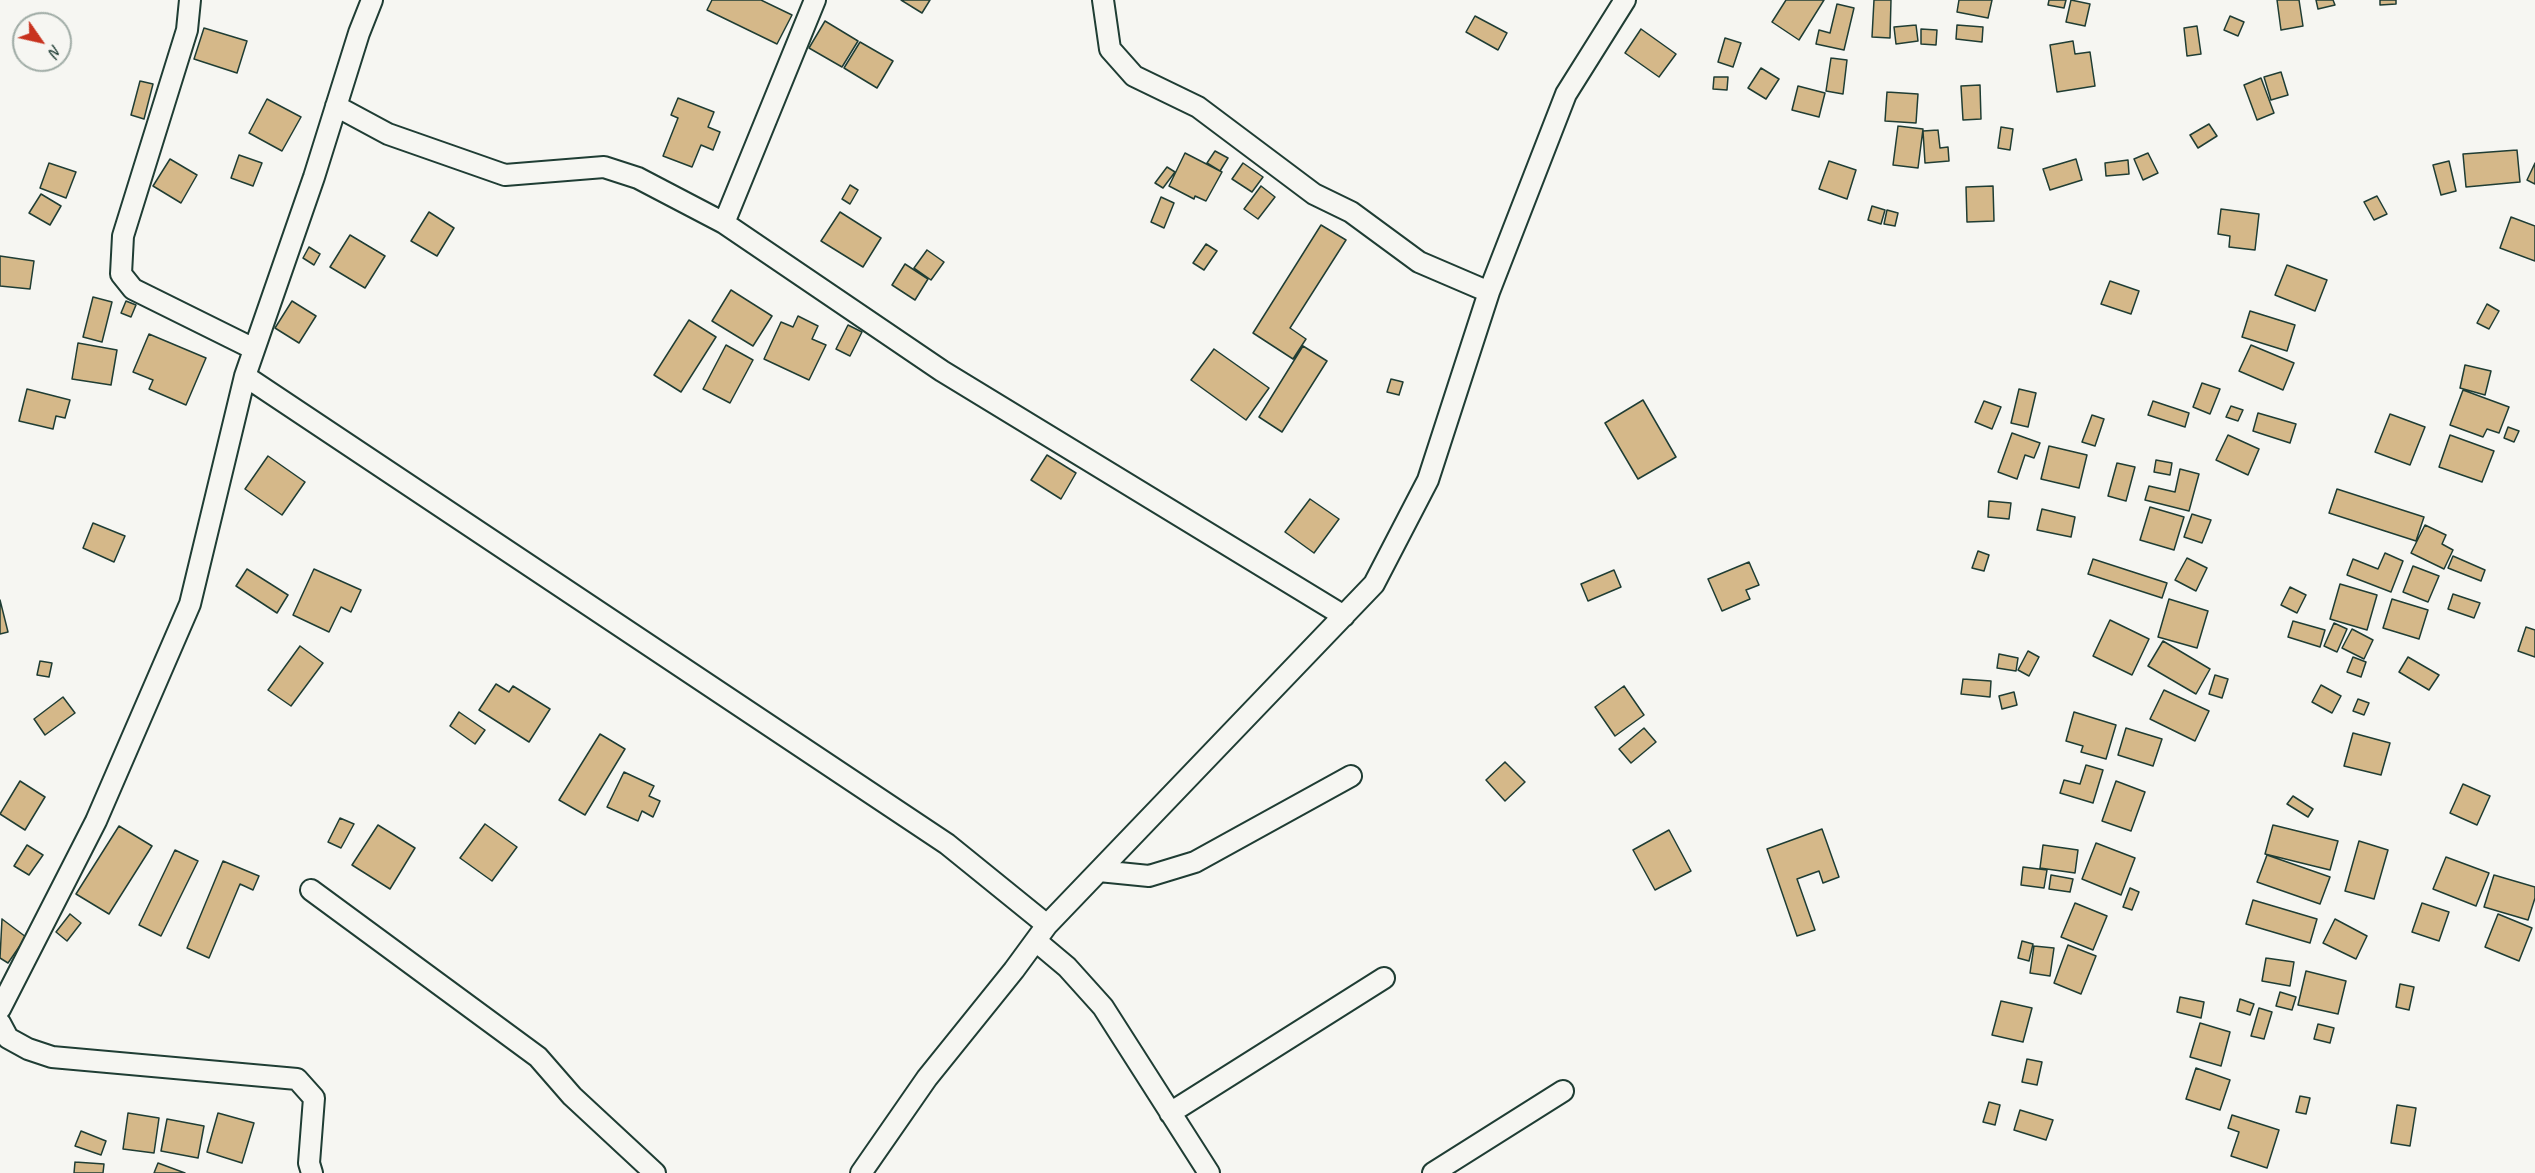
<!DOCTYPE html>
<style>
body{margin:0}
#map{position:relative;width:2535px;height:1173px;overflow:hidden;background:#f6f6f2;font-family:Caveat,sans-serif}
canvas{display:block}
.north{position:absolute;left:12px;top:12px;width:60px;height:60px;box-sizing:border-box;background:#f6f6f2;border:2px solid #a0aca6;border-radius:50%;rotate:124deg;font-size:16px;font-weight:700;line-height:24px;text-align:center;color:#1f3d34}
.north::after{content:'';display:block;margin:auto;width:21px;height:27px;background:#c8321e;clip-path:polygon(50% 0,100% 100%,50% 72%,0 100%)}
</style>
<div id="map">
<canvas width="2535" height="1173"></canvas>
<div class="north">N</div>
</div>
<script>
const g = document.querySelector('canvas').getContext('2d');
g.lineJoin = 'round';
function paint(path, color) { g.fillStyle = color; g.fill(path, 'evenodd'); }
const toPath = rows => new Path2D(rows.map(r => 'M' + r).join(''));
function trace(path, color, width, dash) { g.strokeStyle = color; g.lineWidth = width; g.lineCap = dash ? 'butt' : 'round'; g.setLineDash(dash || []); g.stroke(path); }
const building = toPath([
 [712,0,761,0,792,15,777,44,707,10,712,0],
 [901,0,930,0,922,13,901,0],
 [1786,0,1824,0,1799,40,1772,22,1786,0],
 [1874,0,1891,0,1890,38,1872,37,1874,0],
 [1959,0,1992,0,1988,18,1957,12,1959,0],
 [2049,0,2066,0,2064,8,2048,5,2049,0],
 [2071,0,2090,4,2085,26,2066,22,2071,0],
 [2277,0,2299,0,2303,26,2281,30,2277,0],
 [2316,0,2333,0,2335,5,2318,9,2316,0],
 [2380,0,2396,0,2396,4,2380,5,2380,0],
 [1837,4,1854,8,1844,50,1816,44,1819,30,1830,33,1837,4],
 [1475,16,1507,33,1498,50,1466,32,1475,16],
 [2230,16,2244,22,2238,36,2224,30,2230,16],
 [825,21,858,41,842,67,809,48,825,21],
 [1916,25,1918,41,1896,44,1894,27,1916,25],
 [1957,25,1983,27,1982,42,1956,39,1957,25],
 [2197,26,2201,54,2187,56,2184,28,2197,26],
 [204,28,247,41,237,73,194,59,204,28],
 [1641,29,1676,54,1659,77,1625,53,1641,29],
 [1921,29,1937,30,1936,45,1921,44,1921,29],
 [1725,38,1741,43,1733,67,1718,62,1725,38],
 [2073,41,2075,54,2090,52,2095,86,2057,92,2050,45,2073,41],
 [860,42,893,61,877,88,844,68,860,42],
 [1831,58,1847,60,1843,94,1826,91,1831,58],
 [1761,68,1779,79,1766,99,1748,88,1761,68],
 [2281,72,2288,95,2271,100,2264,77,2281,72],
 [1714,77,1728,77,1727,90,1713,89,1714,77],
 [2261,78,2274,113,2257,120,2244,85,2261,78],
 [140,81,153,84,144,119,131,115,140,81],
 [1980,85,1981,119,1963,120,1961,86,1980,85],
 [1798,86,1825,93,1819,117,1792,110,1798,86],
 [1887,92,1918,94,1916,123,1885,121,1887,92],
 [678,98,714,112,708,127,720,132,713,150,701,145,692,167,663,156,678,118,671,115,678,98],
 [267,99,301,117,282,151,249,133,267,99],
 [2209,124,2217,136,2198,148,2190,135,2209,124],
 [1898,126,1923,129,1918,168,1893,165,1898,126],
 [2001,127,2013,129,2010,150,1998,148,2001,127],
 [1938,130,1940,148,1948,147,1949,161,1925,163,1923,131,1938,130],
 [2517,150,2520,182,2466,187,2463,154,2517,150],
 [1215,151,1228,158,1220,171,1207,163,1215,151],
 [1185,153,1222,172,1206,201,1195,196,1194,199,1169,186,1185,153],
 [2148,153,2158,173,2143,180,2134,159,2148,153],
 [239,155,262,163,253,186,231,178,239,155],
 [170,159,197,175,181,203,153,186,170,159],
 [2076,159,2082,180,2050,190,2043,169,2076,159],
 [2128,160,2129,174,2106,176,2105,163,2128,160],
 [1829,161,1856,170,1847,199,1819,189,1829,161],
 [2449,161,2456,191,2441,195,2433,165,2449,161],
 [49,163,76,172,66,198,40,188,49,163],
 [1243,163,1263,177,1252,192,1232,179,1243,163],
 [2535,163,2535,184,2527,180,2535,163],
 [1167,167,1175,172,1163,188,1155,183,1167,167],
 [850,185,858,190,850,204,842,199,850,185],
 [1261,186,1275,197,1258,219,1244,209,1261,186],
 [1993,186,1994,221,1967,222,1966,187,1993,186],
 [41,194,61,206,50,225,29,213,41,194],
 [2377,196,2387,214,2374,220,2364,202,2377,196],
 [1161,197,1174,203,1164,228,1151,222,1161,197],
 [1872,206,1885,210,1881,224,1868,220,1872,206],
 [2221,209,2259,214,2255,250,2229,247,2230,236,2218,234,2221,209],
 [1887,210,1898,213,1895,226,1884,224,1887,210],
 [429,212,454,228,437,256,411,241,429,212],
 [840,212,881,238,863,267,821,241,840,212],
 [2511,217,2535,226,2535,261,2500,248,2511,217],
 [1321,225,1346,240,1290,328,1306,339,1293,359,1253,333,1321,225],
 [350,235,385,256,365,288,330,267,350,235],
 [1206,244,1217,251,1204,270,1193,263,1206,244],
 [309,247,320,254,314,265,303,258,309,247],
 [927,250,944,262,931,280,914,268,927,250],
 [0,256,34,261,30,289,0,286,0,256],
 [905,264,928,279,915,300,892,285,905,264],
 [2287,265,2327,280,2315,311,2275,295,2287,265],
 [2110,281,2139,291,2131,314,2101,304,2110,281],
 [731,290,772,316,753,346,712,321,731,290],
 [93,297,112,302,102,342,83,337,93,297],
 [126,301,136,305,131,317,121,313,126,301],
 [292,301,316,316,299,343,275,328,292,301],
 [2487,304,2499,311,2489,329,2477,323,2487,304],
 [2250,311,2295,325,2287,351,2242,337,2250,311],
 [798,316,818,326,812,339,826,345,809,380,764,359,781,322,793,327,798,316],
 [689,320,716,337,681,392,654,375,689,320],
 [848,325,862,332,850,356,836,349,848,325],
 [149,334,206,358,186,405,149,389,153,380,133,372,149,334],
 [78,343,117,350,111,385,72,379,78,343],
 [726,345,753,360,730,403,703,389,726,345],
 [2251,345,2294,363,2283,390,2239,371,2251,345],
 [1303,346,1327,361,1282,432,1259,417,1303,346],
 [1214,349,1269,388,1246,420,1191,380,1214,349],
 [2465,365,2491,371,2485,395,2460,388,2465,365],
 [1391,379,1403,382,1399,395,1387,392,1391,379],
 [2202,383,2220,389,2210,414,2193,407,2202,383],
 [27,389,70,400,65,418,56,416,53,429,19,421,27,389],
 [2019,389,2036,393,2028,427,2011,423,2019,389],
 [2463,390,2509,407,2499,433,2487,429,2483,437,2450,425,2463,390],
 [1643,400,1676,457,1638,479,1605,423,1643,400],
 [1984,401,2001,407,1992,429,1975,422,1984,401],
 [2153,401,2189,413,2185,427,2148,415,2153,401],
 [2231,406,2243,410,2238,421,2226,417,2231,406],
 [2258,413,2296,424,2290,443,2253,431,2258,413],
 [2390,414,2425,427,2410,465,2375,452,2390,414],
 [2092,415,2104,419,2095,446,2082,442,2092,415],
 [2508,427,2519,431,2514,442,2504,438,2508,427],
 [2012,433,2040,443,2034,458,2025,455,2017,479,1998,472,2012,433],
 [2228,435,2259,449,2248,475,2216,460,2228,435],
 [2450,435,2494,451,2482,482,2439,467,2450,435],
 [2049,446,2087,455,2079,488,2041,479,2049,446],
 [1047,455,1076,473,1061,499,1031,480,1047,455],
 [268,456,305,482,282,515,245,489,268,456],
 [2156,460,2172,463,2170,475,2154,472,2156,460],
 [2117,463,2135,467,2126,501,2108,496,2117,463],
 [2180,469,2199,474,2189,511,2145,500,2149,486,2175,492,2180,469],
 [2337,489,2424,517,2416,541,2329,513,2337,489],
 [1310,499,1339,519,1314,553,1285,532,1310,499],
 [1989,501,2011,503,2009,519,1988,517,1989,501],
 [2150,507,2184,517,2174,550,2140,540,2150,507],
 [2042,509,2075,517,2071,537,2037,530,2042,509],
 [2192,514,2211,520,2202,543,2184,537,2192,514],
 [93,523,125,536,114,562,83,548,93,523],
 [2425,525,2446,535,2442,544,2453,550,2444,569,2411,553,2425,525],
 [1978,551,1989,555,1984,571,1972,568,1978,551],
 [2385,553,2403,561,2391,592,2347,575,2353,559,2378,569,2385,553],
 [2453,556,2485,570,2481,581,2448,568,2453,556],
 [2187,558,2207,568,2196,591,2175,580,2187,558],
 [2093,559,2167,583,2162,598,2088,574,2093,559],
 [1749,562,1759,585,1746,590,1750,599,1722,611,1708,579,1749,562],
 [2413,566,2439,576,2428,602,2403,592,2413,566],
 [247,569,288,595,277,613,236,586,247,569],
 [314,569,361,590,351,612,341,607,329,632,293,615,314,569],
 [1614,570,1621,587,1588,601,1581,584,1614,570],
 [2340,584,2377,595,2367,630,2330,619,2340,584],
 [2290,587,2306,595,2297,613,2281,605,2290,587],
 [2453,594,2480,603,2474,618,2448,609,2453,594],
 [2169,599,2208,611,2197,648,2158,637,2169,599],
 [2392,599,2428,610,2419,639,2383,628,2392,599],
 [0,600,8,632,0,634,0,600],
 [2110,620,2149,639,2132,675,2093,656,2110,620],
 [2293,621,2325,630,2320,647,2288,637,2293,621],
 [2334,623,2347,629,2337,652,2324,646,2334,623],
 [2526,627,2535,630,2535,657,2518,651,2526,627],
 [2352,629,2373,640,2364,659,2342,648,2352,629],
 [2163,641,2210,669,2196,694,2148,666,2163,641],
 [300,646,323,663,291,706,268,690,300,646],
 [2028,651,2039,657,2029,676,2018,670,2028,651],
 [1999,654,2018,658,2016,671,1997,668,1999,654],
 [2353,657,2366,662,2361,677,2347,672,2353,657],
 [2408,657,2439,675,2429,690,2399,672,2408,657],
 [40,661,52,663,49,677,37,675,40,661],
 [2215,675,2228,679,2222,698,2209,694,2215,675],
 [1963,679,1991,681,1990,697,1961,694,1963,679],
 [496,684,509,692,513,686,550,709,529,742,479,710,496,684],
 [2321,685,2341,696,2332,713,2312,702,2321,685],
 [1624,686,1644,715,1615,736,1595,707,1624,686],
 [2164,690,2209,711,2195,741,2150,719,2164,690],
 [2014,692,2017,705,2002,709,1999,696,2014,692],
 [63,697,75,713,45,735,34,719,63,697],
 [2358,699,2369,703,2364,715,2353,711,2358,699],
 [459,712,485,730,475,744,450,726,459,712],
 [2074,712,2116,725,2106,759,2081,752,2083,746,2066,741,2074,712],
 [1644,728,1656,742,1631,763,1619,749,1644,728],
 [2126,728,2162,739,2153,766,2118,755,2126,728],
 [2353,733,2390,743,2381,775,2344,766,2353,733],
 [600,734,625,749,585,815,559,800,600,734],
 [1505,762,1525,782,1505,801,1486,780,1505,762],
 [2086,765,2103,770,2093,803,2060,793,2064,780,2080,784,2086,765],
 [624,772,654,786,649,796,660,801,653,817,642,811,638,821,607,807,624,772],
 [20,781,45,797,25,830,0,814,20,781],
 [2116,781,2145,792,2131,831,2102,821,2116,781],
 [2463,784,2490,796,2477,825,2450,813,2463,784],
 [2293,796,2313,809,2308,817,2287,804,2293,796],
 [340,818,354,824,341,848,328,842,340,818],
 [485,824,517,847,492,881,460,858,485,824],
 [378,825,415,848,390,889,352,865,378,825],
 [2273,825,2338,841,2330,870,2265,854,2273,825],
 [119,826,152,846,109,914,76,894,119,826],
 [1822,829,1839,877,1823,883,1819,871,1797,879,1815,930,1797,936,1767,849,1822,829],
 [1669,830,1691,871,1655,890,1633,850,1669,830],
 [2359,841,2388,850,2374,899,2345,891,2359,841],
 [2096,843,2135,858,2121,895,2082,879,2096,843],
 [27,845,43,855,29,875,14,866,27,845],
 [2043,845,2078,850,2075,873,2040,868,2043,845],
 [175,850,198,861,161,936,139,925,175,850],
 [2267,855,2330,877,2320,904,2257,882,2267,855],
 [2446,857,2489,873,2476,906,2433,889,2446,857],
 [223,861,259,876,253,890,240,884,209,958,187,948,223,861],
 [2023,867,2047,870,2044,888,2021,885,2023,867],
 [2051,875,2073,879,2070,892,2049,889,2051,875],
 [2494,875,2535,887,2535,898,2528,920,2484,907,2494,875],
 [2130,888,2139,892,2132,910,2123,907,2130,888],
 [2253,900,2317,919,2310,943,2246,924,2253,900],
 [2075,903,2107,916,2093,950,2061,937,2075,903],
 [2422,903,2449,912,2439,941,2412,932,2422,903],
 [70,914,81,923,67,941,56,932,70,914],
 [2498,914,2532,928,2519,961,2485,947,2498,914],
 [2,919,26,937,8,963,0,958,2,919],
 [2335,919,2367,936,2356,959,2323,943,2335,919],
 [2022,941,2033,944,2029,961,2018,958,2022,941],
 [2068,945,2096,956,2081,994,2054,983,2068,945],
 [2034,946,2054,948,2050,976,2030,973,2034,946],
 [2266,958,2294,962,2290,986,2262,981,2266,958],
 [2306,971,2346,981,2338,1014,2298,1005,2306,971],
 [2400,984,2414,987,2409,1010,2396,1007,2400,984],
 [2280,992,2296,997,2292,1010,2276,1006,2280,992],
 [2180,997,2204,1002,2201,1018,2177,1012,2180,997],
 [2240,999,2254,1004,2250,1015,2237,1011,2240,999],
 [2001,1001,2032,1008,2023,1042,1992,1035,2001,1001],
 [2259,1008,2272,1012,2264,1039,2251,1036,2259,1008],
 [2200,1023,2230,1032,2221,1066,2190,1057,2200,1023],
 [2318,1024,2334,1028,2330,1043,2314,1039,2318,1024],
 [2027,1059,2042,1062,2037,1085,2022,1082,2027,1059],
 [2196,1068,2230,1080,2220,1110,2186,1099,2196,1068],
 [2300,1096,2310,1098,2306,1114,2296,1112,2300,1096],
 [1989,1102,2000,1105,1995,1125,1983,1122,1989,1102],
 [2397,1105,2416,1108,2410,1146,2391,1143,2397,1105],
 [2020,1110,2053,1120,2046,1140,2014,1130,2020,1110],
 [128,1113,159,1118,154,1153,123,1149,128,1113],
 [218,1113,254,1123,242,1163,207,1152,218,1113],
 [2232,1115,2279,1130,2267,1168,2231,1156,2239,1132,2228,1128,2232,1115],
 [167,1119,204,1126,198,1158,161,1151,167,1119],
 [81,1131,106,1141,101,1155,75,1146,81,1131],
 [75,1162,104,1164,103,1173,74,1173,75,1162],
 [158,1163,185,1173,154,1173,158,1163]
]);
const street = toPath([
 [190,0,187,30,123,236,121,274,133,289,254,349],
 [1103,0,1110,49,1134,76,1198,107,1314,194,1351,212,1419,262,1489,292],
 [336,106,388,134,505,175,604,167,638,178,724,223,942,371,1344,616],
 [724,223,815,0],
 [245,376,947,844,1047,925],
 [1099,871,1149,876,1195,862,1351,776],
 [311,890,538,1057,572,1096,655,1173],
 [1036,941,1067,967,1103,1007,1209,1173],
 [0,1009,96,821,190,604,245,376,314,177,359,33,372,0],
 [0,1023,8,1038,28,1049,52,1057,297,1079,314,1098,309,1163,312,1173],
 [1170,1113,1384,978],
 [861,1173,927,1078,1014,970,1047,925,1374,584,1428,480,1489,292,1566,94,1625,0],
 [1433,1173,1563,1091]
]);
paint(building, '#d5b889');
trace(building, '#1f3d34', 1.5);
trace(street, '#1f3d34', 24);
trace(street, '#f6f6f2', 20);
</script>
